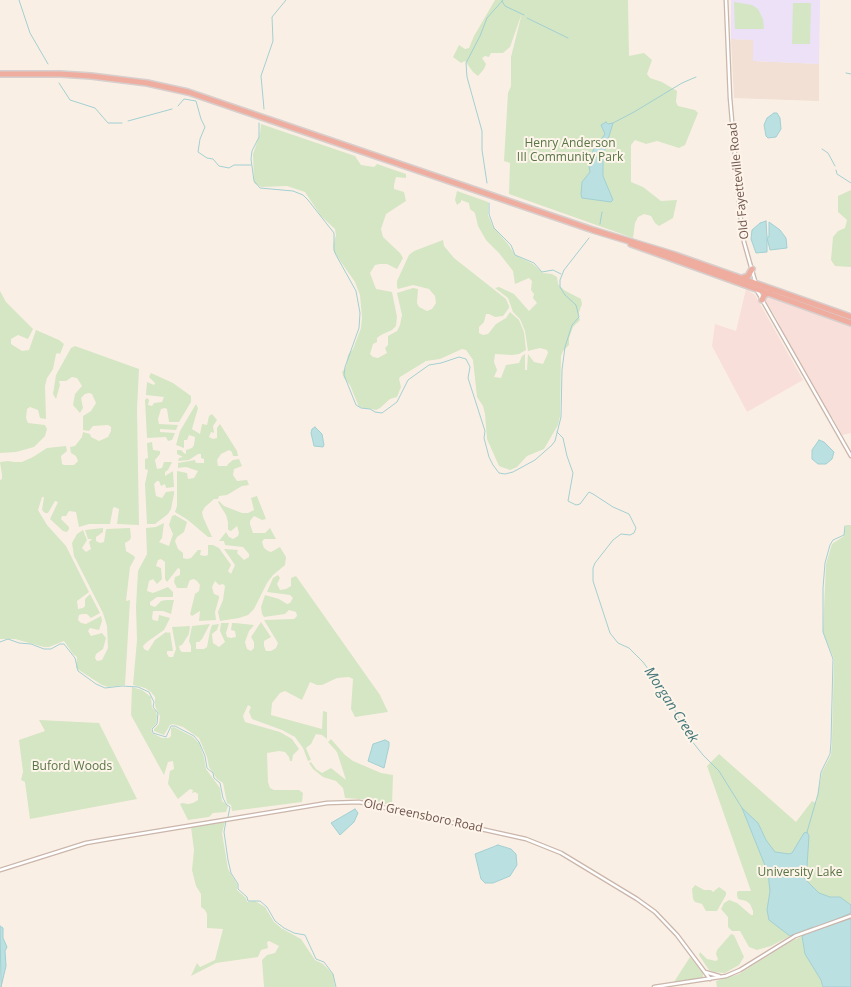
<!DOCTYPE html>
<style>
body{margin:0}
canvas{display:block;background:#faefe4}
</style>
<canvas width="851" height="987"></canvas>
<script>
const g = document.querySelector('canvas').getContext('2d');
g.lineJoin = 'round';
function paint(path, color) { g.fillStyle = color; g.fill(path, 'evenodd'); }
const toPath = rows => new Path2D(rows.map(r => 'M' + r).join(''));
function trace(path, color, width, dash) { g.strokeStyle = color; g.lineWidth = width; g.lineCap = dash ? 'butt' : 'round'; g.setLineDash(dash || []); g.stroke(path); }
function label(font, color, halo, rows, align = 'center') {
  g.font = font + ' "Open Sans",sans-serif'; g.lineWidth = 4; g.setLineDash([]); g.textBaseline = 'middle'; g.strokeStyle = halo; g.fillStyle = color; for (const [text, x, y, turn = 0] of rows) {
    g.save(); g.translate(x, y); g.rotate((+turn || 0) * Math.PI / 180); g.textAlign = isNaN(turn) ? turn : align; if (halo) g.strokeText(text, 0, 0); g.fillText(text, 0, 0); g.restore();
  }
}
const residential = toPath([
 [731,39,754,40,753,61,819,64,819,101,734,98]
]);
const commercial = toPath([
 [746,289,755,295,803,380,747,412,712,346,715,324,736,331],
 [768,295,851,325,851,433,842,435,833,418,826,412,781,329,778,321,765,300,764,298]
]);
const education = toPath([
 [731,0,820,0,819,64,753,61,753,40,731,39]
]);
const green = toPath([
 [495,0,628,0,629,56,644,53,652,60,647,74,650,78,662,82,677,91,676,102,678,106,695,110,698,113,685,145,679,148,657,141,646,144,635,140,631,145,631,182,643,187,661,201,677,200,673,218,659,226,655,223,651,216,644,214,638,217,635,223,633,238,509,194,510,163,504,161,508,93,511,86,511,57,522,13,510,47,503,53,491,53,489,57,485,56,482,58,486,64,484,69,478,76,473,72,465,61,461,63,453,57,459,45,465,49,469,48,474,36],
 [734,2,752,5,758,9,763,19,764,29,735,29],
 [793,3,811,3,810,44,792,44],
 [261,124,355,156,361,165,374,167,377,164,406,174,406,178,396,177,394,185,394,189,404,192,406,201,386,214,381,229,383,237,400,253,403,258,397,269,387,264,380,264,375,265,370,273,376,289,392,292,397,317,396,326,392,330,381,335,377,338,377,342,373,344,370,354,373,357,378,358,387,353,385,348,388,345,388,336,397,331,400,325,402,315,397,293,413,288,418,289,417,303,419,307,427,311,432,309,436,303,435,296,429,289,413,285,398,289,397,287,397,281,409,255,414,251,443,240,444,246,454,258,506,299,509,306,509,308,503,316,495,317,489,314,486,314,484,322,479,327,479,333,483,335,488,334,496,324,506,318,510,312,519,320,524,332,526,350,519,354,512,355,495,354,494,362,497,370,494,377,501,378,506,365,519,363,522,356,525,354,525,370,527,370,528,354,534,362,543,364,548,353,547,350,540,348,528,351,525,331,520,319,513,312,508,298,495,288,499,287,514,294,529,311,537,303,533,298,534,294,531,290,532,281,529,278,515,284,513,271,499,253,486,240,478,226,475,213,470,209,469,203,461,200,461,202,457,205,455,200,457,191,488,202,488,215,493,227,508,244,515,255,533,264,543,273,552,274,557,277,558,284,564,290,581,299,582,304,578,315,580,320,573,327,569,338,569,345,563,351,561,356,560,416,558,425,544,449,527,456,517,467,510,470,499,466,487,439,485,414,483,406,477,397,473,360,466,350,462,349,440,359,426,361,400,377,399,379,401,387,397,397,390,399,380,408,376,410,359,407,350,385,344,378,342,372,346,367,348,355,353,349,361,328,362,317,360,295,355,282,334,252,333,246,336,235,335,229,321,216,305,192,287,186,261,187,254,183,253,154,260,134],
 [851,190,851,267,835,266,831,260,833,237,838,231,845,228,847,220,838,212,838,196],
 [0,291,6,302,33,329,28,339,18,335,11,339,11,344,22,351,29,350,36,330,59,340,64,344,60,354,58,353,56,354,53,369,47,378,45,386,46,419,40,418,38,410,30,407,27,409,26,418,28,423,45,425,47,429,45,436,34,447,16,452,0,453],
 [75,346,139,369,137,409,139,525,117,524,119,509,114,507,113,508,110,524,89,524,79,527,76,512,69,511,66,516,62,516,61,519,69,527,69,529,67,532,63,531,50,519,58,502,55,501,48,513,45,513,42,510,44,497,42,497,38,510,47,525,66,546,89,592,77,601,78,609,83,608,85,606,85,599,90,594,100,613,91,618,87,614,82,614,79,615,78,620,81,623,86,624,101,616,102,621,99,630,90,628,88,631,91,636,102,633,106,638,103,649,96,654,95,658,97,661,102,660,108,648,107,626,103,613,74,556,72,543,77,534,83,530,87,540,82,548,86,552,91,549,89,542,92,539,88,539,85,530,103,528,103,532,96,537,96,541,100,543,104,542,106,529,130,528,131,537,130,540,125,543,126,551,134,556,135,558,130,567,126,601,130,600,125,685,108,687,102,685,82,672,76,668,77,657,73,654,64,641,49,647,44,647,15,639,0,639,0,480,2,479,2,475,0,462,8,461,14,462,22,462,33,457,47,448,66,446,67,451,61,456,62,464,64,465,74,465,78,461,76,456,71,453,70,447,75,446,82,437,83,432,90,434,91,437,99,441,108,437,111,431,111,427,108,425,93,426,89,431,83,430,83,416,91,411,96,403,92,394,89,393,85,394,81,398,83,408,80,413,73,405,75,394,82,386,77,378,72,377,66,381,59,381,60,385,56,399,53,394,56,375,71,348],
 [151,373,173,383,191,396,191,402,179,422,169,422,167,409,165,408,161,409,158,419,159,424,178,425,176,430,160,429,160,432,175,433,172,440,168,441,166,437,147,438,145,400,147,398,149,400,148,405,152,406,154,403,162,402,164,397,146,395,147,382,154,385,155,383,149,377],
 [196,404,198,408,192,429,200,434,202,424,207,425,209,416,212,414,217,420,213,426,214,433,211,432,209,437,213,439,217,438,217,428,220,424,237,451,238,456,233,456,232,452,229,450,221,454,217,460,218,466,227,466,228,464,233,460,239,459,242,466,234,469,233,475,237,481,247,480,249,485,242,486,227,495,219,496,218,499,214,499,205,507,202,512,203,517,212,537,208,537,188,520,175,512,177,506,177,471,187,473,188,479,194,478,198,471,186,467,178,468,178,463,195,460,196,463,204,463,204,459,201,458,201,454,198,454,189,460,178,461,179,458,183,457,177,454,177,450,181,450,185,454,186,453,186,450,192,448,194,445,195,437,189,435,187,440,184,440,184,448,176,445,180,431],
 [152,442,153,450,160,451,160,454,155,460,157,469,162,468,164,462,172,462,168,470,165,472,165,476,173,471,174,487,166,488,165,484,161,486,159,481,157,481,154,484,156,496,162,498,166,492,174,491,174,494,171,509,168,514,155,524,147,524,145,484,148,470,145,469,145,459,148,458,147,443],
 [257,496,266,519,262,520,254,516,250,521,250,524,253,533,265,533,270,528,276,539,264,539,262,542,264,548,268,551,271,552,280,547,286,557,285,565,273,575,267,583,254,609,248,615,239,618,220,621,218,612,223,600,225,586,223,584,219,585,215,581,212,587,214,594,219,596,219,598,215,612,216,620,199,621,200,611,192,616,190,614,195,594,199,591,200,585,197,581,194,579,190,580,189,582,187,588,177,588,174,582,175,577,180,575,180,569,178,568,167,582,165,579,165,562,161,559,158,560,156,566,161,568,162,579,157,584,153,579,149,581,147,591,153,593,168,587,173,592,173,597,157,597,150,602,150,605,155,607,161,601,166,600,174,600,173,604,171,614,163,611,153,611,152,618,153,620,158,621,159,615,170,618,164,630,147,642,143,646,144,649,148,651,155,640,166,632,168,633,170,632,173,651,167,651,167,654,169,657,173,657,176,649,172,627,190,626,189,634,182,645,179,646,180,650,182,652,191,652,191,646,189,641,192,626,210,624,202,639,199,642,196,642,196,649,204,649,207,647,210,631,212,625,219,624,217,630,212,634,213,643,219,647,225,642,220,631,221,623,229,623,226,633,227,637,231,638,236,637,235,631,231,630,232,623,235,623,254,625,249,631,245,642,247,649,251,651,254,648,254,642,251,637,261,622,271,637,264,641,264,646,266,651,271,651,276,648,278,643,264,620,294,619,297,616,296,612,289,610,285,614,264,617,262,614,261,607,265,595,279,599,287,604,290,603,293,598,290,595,267,592,273,578,278,575,280,578,277,584,280,590,286,589,291,586,291,578,296,576,380,695,388,712,355,717,351,709,353,679,349,677,337,678,322,685,317,685,310,682,302,700,285,691,280,693,272,703,271,715,322,729,323,711,327,712,327,739,322,735,316,734,311,744,306,748,311,760,308,761,303,748,295,737,282,730,252,719,249,712,251,707,248,705,243,716,245,722,280,732,292,739,299,749,293,755,292,761,290,761,289,757,285,752,279,751,267,753,268,782,270,788,274,790,299,790,303,793,302,802,232,811,231,805,227,803,223,783,217,779,209,767,207,757,199,738,183,727,173,724,170,725,164,735,154,731,154,729,159,724,160,716,155,706,155,697,151,692,145,688,133,685,137,640,136,607,138,571,147,554,146,528,156,527,164,523,162,538,159,542,169,546,173,534,169,525,172,516,175,515,187,522,184,532,177,537,175,541,178,549,183,553,183,558,187,559,191,558,198,550,201,550,200,555,205,556,208,555,208,545,213,545,219,548,231,565,228,571,231,574,235,565,224,549,238,550,237,553,244,560,249,557,249,554,243,547,225,545,224,541,219,541,226,532,229,537,233,539,238,536,239,533,237,526,231,531,228,530,228,522,226,515,218,502,219,501,224,506,242,513,248,513,254,510,251,498],
 [846,525,851,525,851,912,789,935,790,936,771,946,757,950,749,947,740,931,732,931,728,927,728,917,721,909,724,903,729,900,737,903,751,915,753,915,753,911,750,904,746,901,738,899,737,895,737,892,739,891,751,891,707,766,719,754,796,822,812,801,816,803,822,772,831,755,832,742,834,659,823,632,826,564,832,544,844,536],
 [132,687,142,690,151,697,152,708,156,711,157,716,156,724,151,729,152,733,162,738,169,738,171,736,171,728,174,727,193,737,199,743,204,757,206,769,220,788,222,801,228,806,226,812,213,813,209,817,188,820,180,804,182,803,188,804,193,803,198,800,198,794,195,792,192,793,193,790,190,789,178,799,168,784,170,771,174,769,173,761,168,762,164,775,131,715],
 [39,720,99,723,137,799,30,819,25,782,21,780,23,772,19,740,45,731],
 [331,739,345,755,353,761,381,773,393,775,392,805,360,799,345,798,343,788,336,781,323,777,313,769,309,763,311,762,316,769,322,773,331,768,346,780,337,752,328,742],
 [225,822,222,833,228,869,237,884,237,890,246,898,247,902,255,901,265,907,274,922,281,928,301,939,315,960,323,964,333,974,335,987,264,987,262,960,267,955,275,953,279,946,269,941,267,942,268,948,261,950,258,957,216,963,191,976,197,963,200,967,215,960,223,929,207,928,207,914,205,910,201,907,201,894,196,886,192,870,194,850,191,827],
 [695,885,704,890,711,890,713,892,719,887,726,892,726,895,717,911,706,911,702,904,695,902,693,899,692,889],
 [731,934,734,935,744,957,739,965,725,973,714,972,709,970,699,955,700,952,707,959,716,961,718,959,716,954,717,950],
 [807,934,851,987,717,987,716,981,739,974,792,941],
 [690,957,703,973,703,978,674,982]
]);
const water = toPath([
 [774,113,777,113,780,118,781,129,776,137,768,138,766,136,764,125,767,118,774,113],
 [606,122,608,124,613,123,603,156,603,176,613,200,611,202,582,198,581,194,582,182,590,172,589,166,594,147,600,141,605,134,601,125,606,122],
 [766,221,767,237,769,237,769,222,780,230,786,238,787,248,770,250,767,238,767,252,756,253,751,239,752,230,760,223,766,221],
 [315,427,322,434,324,445,323,447,314,446,311,433,312,429,315,427],
 [819,440,824,442,834,452,832,459,826,464,818,464,812,459,812,450,819,440],
 [385,740,389,742,389,746,384,768,368,761,373,744,385,740],
 [742,808,758,823,766,840,775,852,789,854,792,853,804,833,807,832,809,836,807,866,803,877,819,893,830,897,840,897,851,905,851,913,827,923,828,926,851,918,851,987,823,987,821,980,805,954,802,936,815,930,813,927,790,936,769,920,767,910,770,891,768,873,742,808],
 [355,809,358,813,354,822,340,835,331,823,355,809],
 [498,845,511,849,516,854,517,865,510,876,493,883,485,883,481,879,475,854,498,845],
 [0,926,3,928,3,938,7,947,5,951,6,966,1,987,0,926]
]);
const stream = toPath([
 [19,0,30,33,48,64],
 [502,1,505,6,524,15],
 [527,18,568,38],
 [846,73,851,74],
 [59,83,70,100,95,108,108,123,122,123],
 [178,106,184,99,196,101,201,119,205,127,200,139,198,152,207,158,213,159,219,166,229,168,234,165,251,165],
 [264,109,261,76,273,41,272,17,286,0],
 [128,121,172,109],
 [259,123,259,137,252,151,251,159,254,181,260,188,293,191,303,195,308,200,334,233,334,250,336,255,356,291,360,313,359,328,345,367,344,375,356,405,361,408,370,409,375,412,382,413,397,402,408,380,429,365,441,363,459,357,466,359,470,367,468,378,485,431,484,438,489,457,493,465,499,473,505,474,513,472,535,460,552,445,555,441,561,417,562,370,565,347,572,325,579,317,576,305,565,295,560,287,560,280,564,270,589,238],
 [613,123,634,112,682,83,696,77],
 [822,149,828,153,835,166],
 [836,170,837,174,851,183],
 [487,183,482,150,482,131,467,77,466,63,480,36,487,18,503,0],
 [489,203,489,214,494,228,511,245,515,255,534,263,542,272,553,270,561,274],
 [600,224,602,212],
 [557,432,563,438,567,456,573,473,568,501,576,505,580,504,589,492,593,494,613,507,629,514,636,528,634,533,630,535,621,534,613,540,595,563,593,568,593,581,610,633,618,643,629,648,643,662,668,696,687,735,703,755,719,771,742,808],
 [0,642,8,639,19,643,31,644,44,649,51,649,60,644,64,644,75,658,78,671,96,684,105,688,122,686,138,687,149,692,154,702,153,707,158,713,157,724,152,729,153,733,166,737,171,726,175,726,194,736,199,742,205,756,207,768,213,773,214,778,220,783,223,798,226,804,230,807,228,817],
 [226,821,224,832,228,860,231,873,238,884,238,889,247,897,248,901,260,901,267,907,275,921,284,928,294,933,305,935,316,959,324,962,333,974,336,987],
 [807,832,818,794,821,772,830,754,831,742,833,659,823,632,823,588,825,563,830,545,833,540,844,535,845,526]
]);
const minor = toPath([
 [726,0,730,98,740,213,744,242,755,281],
 [756,289,851,456],
 [0,870,86,843,103,840,327,803,359,802,526,839,561,853,637,899,655,912,677,935,710,979],
 [705,972,719,976],
 [654,987,726,976,740,970,795,936,851,916]
]);
const highway = toPath([
 [0,74,60,74,91,76,147,83,188,92,593,230,675,255,851,317],
 [631,244,851,323],
 [742,278,748,276,752,269],
 [762,300,764,295,770,293]
]);
const parkNames = [
 ["Henry Anderson",570,144],
 ["III Community Park",570,158],
 ["Buford Woods",72,767],
 ["University Lake",800,873]
];
const streetNames = [
 ["Old Fayetteville Road",739,181,-96],
 ["Old Greensboro Road",423,816,12]
];
const waterNames = [
 ["Morgan Creek",671,705,57]
];
paint(residential, '#f1e0d3');
paint(commercial, '#f9dfd9');
paint(education, '#ece1f6');
paint(green, '#d5e6c4');
paint(water, '#bae0e2');
trace(water, '#a2d0d2', 1);
trace(stream, '#a2d0d2', 1);
trace(minor, '#cab6ab', 5);
trace(highway, '#d7cfcd', 8);
trace(minor, '#fff', 2.5);
trace(highway, '#efada0', 5);
label('12px', '#587545', '#fdf4ea', parkNames);
label('12px', '#70554c', '#fdf4ea', streetNames);
label('italic 14px', '#44777b', '#fdf4ea', waterNames);
</script>
